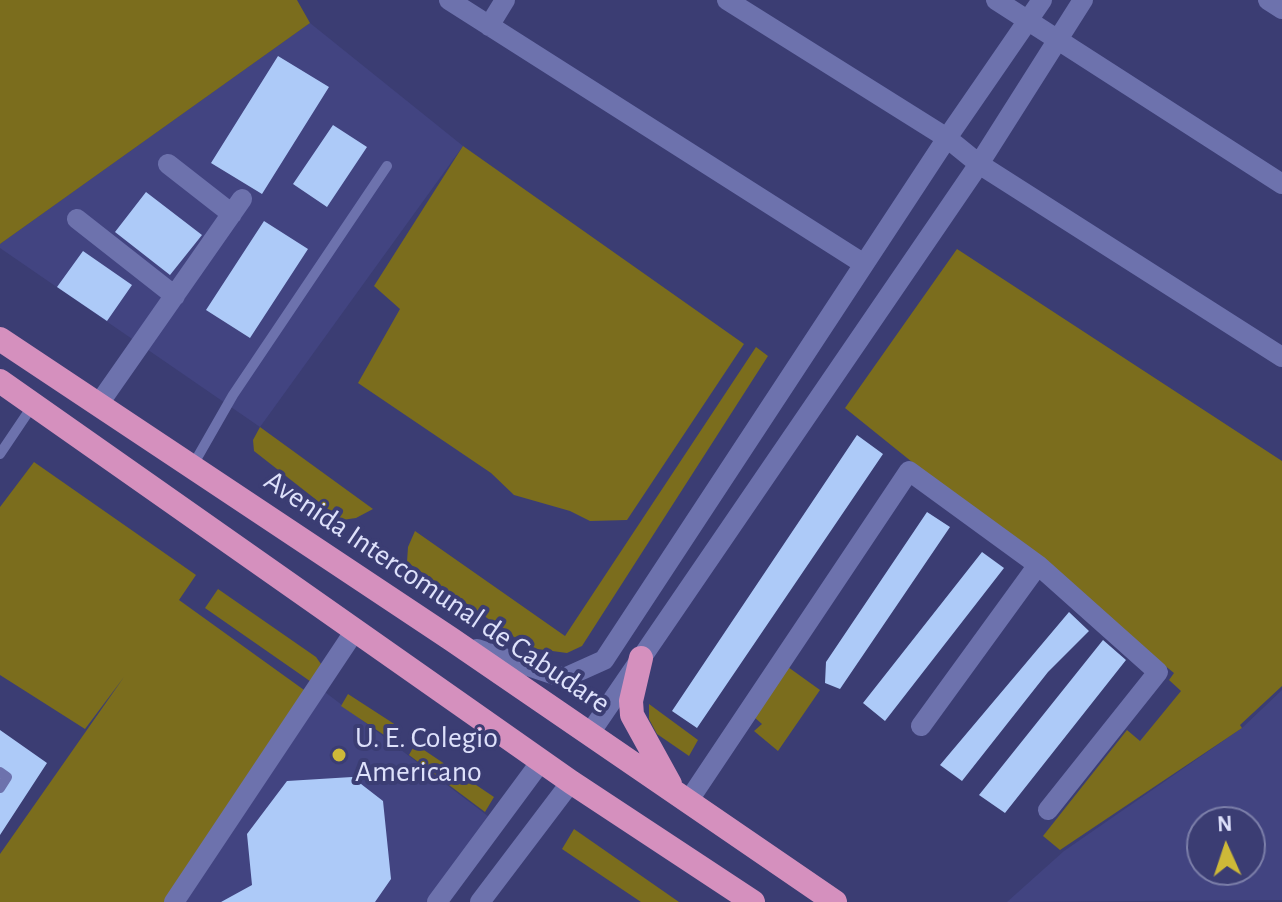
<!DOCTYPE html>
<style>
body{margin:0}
#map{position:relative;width:1282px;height:902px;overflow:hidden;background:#3b3d73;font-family:"Alegreya Sans",sans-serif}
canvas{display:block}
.north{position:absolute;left:1186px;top:806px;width:80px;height:80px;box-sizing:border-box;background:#3b3d73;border:2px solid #7c7fa9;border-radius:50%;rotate:357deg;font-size:22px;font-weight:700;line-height:32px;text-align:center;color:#dee1fb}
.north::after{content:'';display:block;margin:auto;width:28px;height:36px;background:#ceb938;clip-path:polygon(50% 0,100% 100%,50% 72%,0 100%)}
</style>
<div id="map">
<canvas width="1282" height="902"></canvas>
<div class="north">N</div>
</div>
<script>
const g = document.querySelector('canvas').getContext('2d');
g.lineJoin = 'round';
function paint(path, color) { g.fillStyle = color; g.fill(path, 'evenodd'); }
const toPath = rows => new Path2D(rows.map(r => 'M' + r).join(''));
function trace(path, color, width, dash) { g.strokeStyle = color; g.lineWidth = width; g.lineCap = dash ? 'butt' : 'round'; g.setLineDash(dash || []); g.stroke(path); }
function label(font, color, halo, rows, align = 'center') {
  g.font = font + ' "Alegreya Sans",sans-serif'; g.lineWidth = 8; g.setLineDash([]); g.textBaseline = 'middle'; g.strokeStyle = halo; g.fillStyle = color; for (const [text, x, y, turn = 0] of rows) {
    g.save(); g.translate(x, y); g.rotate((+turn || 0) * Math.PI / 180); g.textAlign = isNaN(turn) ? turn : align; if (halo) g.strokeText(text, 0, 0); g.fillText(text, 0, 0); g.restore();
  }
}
const built = toPath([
 [310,23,463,146,260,427,0,248,0,244],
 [317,686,497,823,441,902,172,902],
 [1282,690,1282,900,1007,902,1064,851,1242,728],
 [1202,822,1250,822,1250,870,1202,870]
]);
const green = toPath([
 [0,0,297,0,310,23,0,244],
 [463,146,744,344,627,520,590,521,570,511,514,495,491,473,358,383,400,309,374,286],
 [957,249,1282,461,1282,686,1240,725,1242,728,1060,850,1043,836,1127,730,1140,741,1181,691,1169,680,1174,673,845,408],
 [756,347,768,356,582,646,567,653,530,648,407,562,408,547,415,531,565,636],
 [260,427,373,509,356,518,342,520,254,451,253,440],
 [34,462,196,575,179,600,311,695,171,902,0,902,0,854,124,677,85,729,0,675,0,507],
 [218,589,316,657,321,664,317,686,205,608],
 [788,667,820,690,778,751,754,731,762,724,754,717],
 [348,694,402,729,393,741,341,706],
 [649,704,698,740,689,756,657,734,649,719],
 [415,744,494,797,485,812,409,755],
 [574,829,679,902,641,902,562,849]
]);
const building = toPath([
 [278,56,329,87,262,194,211,163],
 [333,125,367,147,327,207,293,184],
 [146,192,202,235,170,275,115,232],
 [264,221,308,249,250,338,206,310],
 [83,251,132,285,107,321,57,287],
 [857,435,883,454,697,728,672,711],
 [927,512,950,527,840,689,825,683,826,662],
 [982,552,1004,568,885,721,863,703],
 [1069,612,1089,631,1048,672,962,781,940,765],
 [1103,640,1126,660,1005,813,979,795],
 [0,730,47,763,0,835],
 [352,777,383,801,391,879,375,902,221,902,252,885,247,834,287,781]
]);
const lane = toPath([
 [0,454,33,405],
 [193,465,233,395,387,166],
 [0,772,7,777,0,788]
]);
const street = toPath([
 [449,0,864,264],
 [727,0,947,138,979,164,1282,357],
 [996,0,1282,184],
 [1268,0,1282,9],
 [489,26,505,0],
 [168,164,232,214],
 [77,219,175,296],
 [98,405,242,199],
 [477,649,564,678,604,660,947,138,1042,0],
 [921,726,1038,565],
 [590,733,979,164,1083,0],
 [689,800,909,471,1038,565,1158,672,1048,810],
 [174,902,354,632],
 [437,902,542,760],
 [480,902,571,782]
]);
const highway = toPath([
 [0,339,451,639,835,902],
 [0,381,571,782,753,902],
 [641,658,631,701,632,715,670,784]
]);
const markers = [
 [339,755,8,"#ceb938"]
];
const streetNames = [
 ["Avenida Intercomunal de Cabudare",437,592,34]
];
const poiNames = [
 ["U. E. Colegio",355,738],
 ["Americano",355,772]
];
paint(built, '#424481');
paint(green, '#7b6d1d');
paint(building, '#adcaf8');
trace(lane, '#6d72ad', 10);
trace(street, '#6d72ad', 20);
trace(highway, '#d590be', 24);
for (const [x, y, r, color] of markers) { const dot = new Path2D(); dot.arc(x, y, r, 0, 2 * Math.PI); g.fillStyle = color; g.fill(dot); trace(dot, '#3b3d73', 3); }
label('30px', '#dee1fb', '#3b3d73', streetNames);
label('30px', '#dee1fb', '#3b3d73', poiNames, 'left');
</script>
